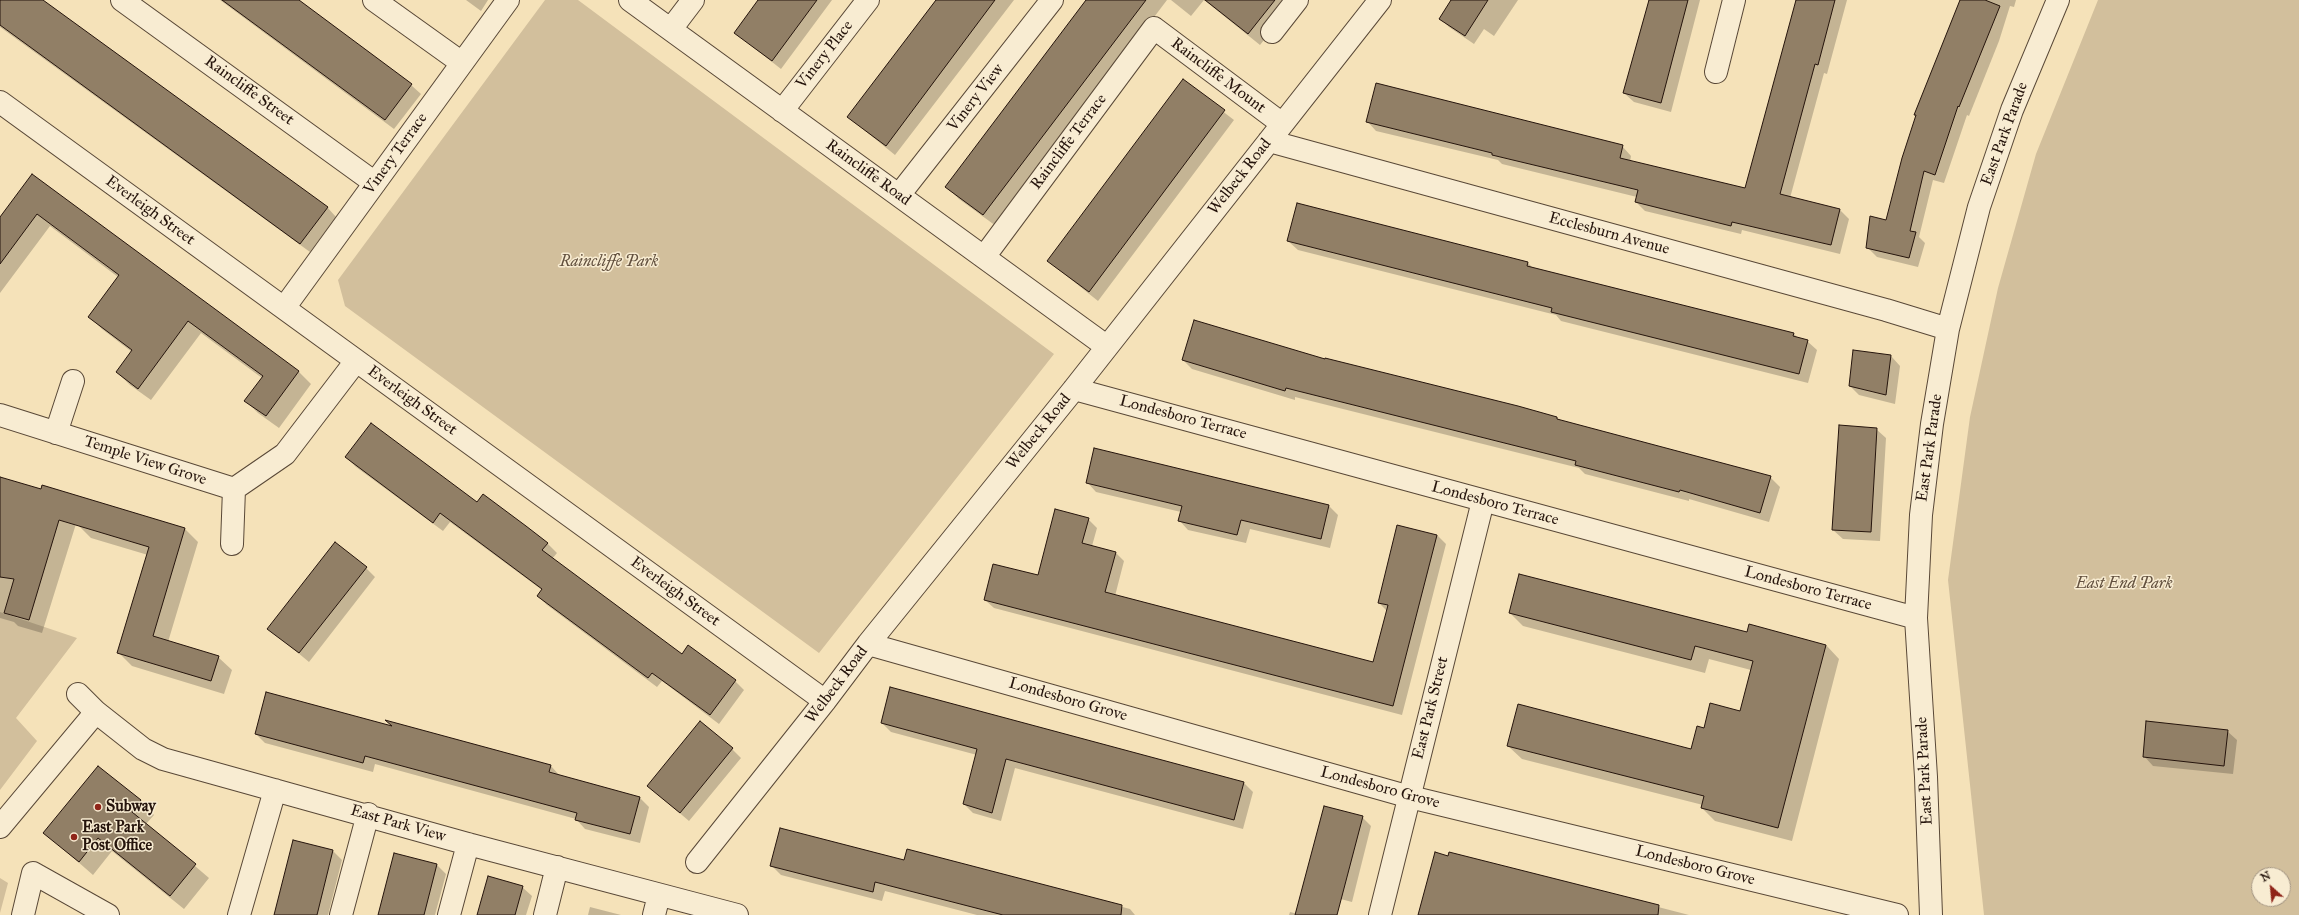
<!DOCTYPE html>
<style>
body{margin:0}
#map{position:relative;width:2299px;height:915px;overflow:hidden;background:#f5e2b9;font-family:"IM FELL Great Primer",serif}
canvas{display:block}
.north{position:absolute;left:2251px;top:867px;width:40px;height:40px;box-sizing:border-box;background:#f8ecd2;border:1px solid #a49683;border-radius:50%;rotate:333deg;font-size:11px;font-weight:700;line-height:16px;text-align:center;color:#25140c}
.north::after{content:'';display:block;margin:auto;width:14px;height:18px;background:#8f2418;clip-path:polygon(50% 0,100% 100%,50% 72%,0 100%)}
</style>
<div id="map">
<canvas width="2299" height="915"></canvas>
<div class="north">N</div>
</div>
<script>
const g = document.querySelector('canvas').getContext('2d');
g.lineJoin = 'round';
function paint(path, color) { g.fillStyle = color; g.fill(path, 'evenodd'); }
const toPath = rows => new Path2D(rows.map(r => 'M' + r).join(''));
function trace(path, color, width, dash) { g.strokeStyle = color; g.lineWidth = width; g.lineCap = dash ? 'butt' : 'round'; g.setLineDash(dash || []); g.stroke(path); }
function label(font, color, halo, rows, align = 'center') {
  g.font = font + ' "IM FELL Great Primer",serif'; g.lineWidth = 3; g.setLineDash([]); g.textBaseline = 'middle'; g.strokeStyle = halo; g.fillStyle = color; for (const [text, x, y, turn = 0] of rows) {
    g.save(); g.translate(x, y); g.rotate((+turn || 0) * Math.PI / 180); g.textAlign = isNaN(turn) ? turn : align; if (halo) g.strokeText(text, 0, 0); g.fillText(text, 0, 0); g.restore();
  }
}
const green = toPath([
 [545,0,578,0,1054,354,819,653,345,306,338,280],
 [2098,0,2299,0,2299,915,1984,915,1948,580,1970,417,1998,288,2036,154],
 [2259,875,2283,875,2283,899,2259,899],
 [0,612,77,638,16,718,37,741,0,790],
 [0,878,8,883,0,913]
]);
const shadow = toPath([
 [0,0,42,0,327,207,336,217,310,252,0,27],
 [220,0,297,0,411,85,421,94,394,129],
 [466,0,488,0,481,11],
 [759,0,832,0,781,69,735,33],
 [936,0,1014,0,895,155,848,117],
 [1087,0,1167,0,996,226,959,199,947,187],
 [1171,0,1296,0,1260,45,1204,0,1191,16],
 [1452,0,1518,0,1494,36,1484,29,1474,44,1449,27,1440,18],
 [1649,0,1700,0,1671,112,1634,102,1624,93],
 [1797,0,1847,0,1827,74,1824,73,1790,198,1840,210,1849,219,1840,254,1742,230,1741,234,1645,211,1636,202,1637,197,1502,164,1498,160,1376,131,1367,121,1622,146,1631,156,1630,162,1746,189],
 [1961,0,2016,0,2014,7,2010,6,1999,41,1969,116,1967,115,1944,183,1933,180,1919,237,1925,243,1918,267,1877,257,1867,247,1887,221,1917,116,1915,114],
 [1183,81,1234,120,1098,301,1048,261],
 [32,176,299,372,311,384,279,428,258,413,246,401,262,378,201,333,151,400,130,385,117,372,132,352,102,329,89,316,118,277,50,226,0,293,0,219],
 [1288,241,1528,263,1533,268,1793,333,1798,338,1807,341,1817,350,1808,383,1561,321,1556,315,1298,250],
 [1854,351,1891,356,1900,366,1895,404,1859,395,1850,386],
 [1183,360,1326,361,1557,418,1559,421,1770,477,1780,487,1769,522,1689,499,1689,501,1585,474,1579,468,1295,397,1295,400,1192,369],
 [1876,429,1886,438,1880,541,1843,539,1833,530],
 [1095,449,1329,506,1338,515,1330,548,1250,529,1246,543,1188,530,1179,520,1181,512,1096,492,1087,482],
 [346,457,477,503,547,543,557,553,552,559,682,655,735,681,744,690,719,724,662,681,657,687,547,605,538,596,542,590,450,522,443,531,356,467],
 [0,478,80,511,42,633,18,626,14,622,0,618],
 [1088,519,1097,528,1092,546,1115,552,1124,561,1115,596,1374,664,1387,611,1379,603,1437,535,1446,544,1402,715,994,608,985,600,1038,577],
 [78,525,185,529,198,542,168,642,218,657,232,670,224,694,132,666,118,652,148,555,91,538],
 [366,568,375,577,309,662,268,628],
 [1510,613,1748,634,1826,645,1839,659,1792,841,1715,821,1702,808,1703,805,1522,759,1508,746,1692,750,1705,729,1740,712,1751,670,1709,659,1705,673,1523,626],
 [882,723,1244,783,1253,792,1243,829,1015,768,1001,821,973,813,964,804,977,755,891,732],
 [394,727,551,766,560,776,640,798,649,807,640,843,585,829,576,819,375,764,373,772,265,743,256,734],
 [2227,731,2237,740,2233,774,2153,766,2144,756],
 [732,749,741,758,689,821,648,786],
 [140,801,154,815,146,824,209,878,184,909,112,851,93,875,45,833],
 [1362,817,1371,826,1352,902,1314,892],
 [294,841,333,851,342,860,328,915,275,915],
 [1450,853,1689,915,1419,915],
 [395,854,437,865,446,874,435,915,379,915],
 [905,862,1009,877,1130,909,1135,915,977,915,885,891,882,901,781,875,771,865],
 [522,887,532,896,526,915,479,915],
 [590,907,621,915,588,915],
 [1290,912,1302,915,1289,915]
]);
const building = toPath([
 [0,0,43,0,328,207,300,244,0,25,0,0],
 [222,0,299,0,412,84,385,120,222,0],
 [758,0,817,0,772,61,734,33,758,0],
 [936,0,995,0,886,146,847,117,936,0],
 [1086,0,1146,0,983,215,945,187,1086,0],
 [1205,0,1275,0,1248,34,1205,0],
 [1451,0,1488,0,1465,36,1439,19,1451,0],
 [1649,0,1688,0,1661,103,1623,93,1649,0],
 [1796,0,1835,0,1818,65,1815,64,1780,194,1840,209,1831,245,1732,222,1731,226,1635,202,1638,190,1492,155,1492,153,1366,122,1376,83,1623,145,1620,158,1745,188,1796,0],
 [1960,0,1985,0,2000,6,1959,107,1958,106,1935,175,1924,171,1910,231,1916,232,1909,258,1866,248,1870,216,1886,220,1902,158,1916,115,1914,115,1960,0],
 [1183,79,1225,110,1089,292,1047,261,1183,79],
 [32,174,299,371,266,416,244,401,263,376,188,321,138,389,116,372,132,350,88,317,119,275,37,214,0,264,0,217,32,174],
 [1297,203,1528,262,1527,266,1794,333,1793,336,1808,340,1799,374,1551,312,1552,308,1287,241,1297,203],
 [1194,320,1325,359,1325,358,1518,406,1557,417,1557,419,1771,476,1760,513,1680,490,1679,492,1575,465,1576,461,1286,388,1285,391,1182,360,1194,320],
 [1853,350,1891,355,1886,395,1849,386,1853,350],
 [371,423,477,502,483,494,526,526,548,543,542,550,682,654,688,645,736,680,710,715,652,673,648,678,537,596,542,589,440,513,433,523,345,457,371,423],
 [1839,425,1877,428,1871,532,1832,530,1839,425],
 [1094,448,1329,505,1321,539,1241,520,1237,535,1178,521,1182,506,1086,483,1094,448],
 [0,477,41,489,42,485,185,528,153,636,219,656,211,681,117,653,149,547,59,520,29,620,4,613,14,579,0,577,0,477],
 [1055,509,1089,518,1082,543,1116,552,1105,592,1373,662,1388,605,1378,603,1397,525,1437,535,1393,706,984,600,993,564,1038,575,1055,509],
 [335,542,367,567,299,653,267,629,335,542],
 [1519,574,1747,632,1749,624,1826,645,1778,828,1701,808,1704,796,1507,746,1518,704,1691,749,1697,726,1704,728,1710,703,1740,711,1753,661,1695,646,1691,660,1509,613,1519,574],
 [890,687,1244,782,1234,820,1006,759,992,813,963,804,977,749,881,723,890,687],
 [266,692,392,726,385,720,551,765,549,772,640,797,630,834,575,820,577,813,365,756,363,763,255,734,266,692],
 [700,721,733,748,680,813,647,786,700,721],
 [2146,721,2228,730,2224,766,2143,757,2146,721],
 [98,766,141,800,132,812,196,864,170,896,98,838,79,862,43,833,98,766],
 [1324,806,1363,816,1337,915,1295,915,1324,806],
 [780,828,904,860,907,849,1122,905,1121,915,1003,915,875,882,873,892,821,879,770,866,780,828],
 [293,840,333,850,317,915,274,915,293,840],
 [1435,852,1448,856,1449,852,1659,905,1658,915,1418,915,1435,852],
 [394,853,437,864,424,915,378,915,394,853],
 [488,876,523,886,515,915,477,915,488,876]
]);
const minor = toPath([
 [122,0,375,183],
 [374,0,462,63],
 [630,0,1106,346],
 [671,29,693,0],
 [1272,32,1297,0],
 [1716,72,1734,0],
 [0,102,825,701],
 [782,111,868,0],
 [1269,141,1886,310,1948,329],
 [899,195,1052,0],
 [984,257,1154,28,1281,123],
 [284,308,508,0],
 [1074,389,1916,618],
 [0,415,234,489,285,454,356,361],
 [56,433,73,381],
 [232,544,234,489],
 [868,644,1410,797,1897,915],
 [78,694,96,712,143,749,163,759,468,844,737,915],
 [0,827,96,712],
 [697,862,825,701,868,644,1074,389,1380,0],
 [23,915,33,873,108,915],
 [239,915,275,790],
 [341,915,368,814],
 [449,915,468,844],
 [545,915,557,867],
 [654,915,659,895],
 [1380,915,1483,501],
 [1931,915,1926,777,1916,618,1921,515,1932,424,1948,329,1979,207,2012,110,2058,0]
]);
const markers = [
 [98,807,4,"#8f2418"],
 [74,837,4,"#8f2418"]
];
const streetNames = [
 ["Vinery Place",825,55,-52],
 ["Raincliffe Mount",1218,76,37],
 ["Raincliffe Street",249,91,36],
 ["Vinery View",976,98,-52],
 ["East Park Parade",2005,134,-70],
 ["Raincliffe Terrace",1069,142,-53],
 ["Vinery Terrace",396,154,-54],
 ["Raincliffe Road",868,173,36],
 ["Welbeck Road",1240,177,-52],
 ["Everleigh Street",150,211,36],
 ["Ecclesburn Avenue",1609,234,15],
 ["Everleigh Street",412,401,36],
 ["Londesboro Terrace",1183,418,15],
 ["Welbeck Road",1039,432,-51],
 ["East Park Parade",1930,448,-82],
 ["Temple View Grove",145,461,18],
 ["Londesboro Terrace",1495,504,15],
 ["Londesboro Terrace",1808,589,15],
 ["Everleigh Street",675,592,36],
 ["Welbeck Road",837,685,-53],
 ["Londesboro Grove",1068,700,16],
 ["East Park Street",1431,708,-76],
 ["East Park Parade",1925,771,-93],
 ["Londesboro Grove",1380,788,15],
 ["East Park View",398,824,16],
 ["Londesboro Grove",1695,866,14]
];
const parkNames = [
 ["Raincliffe Park",609,262],
 ["East End Park",2124,584]
];
const poiNames = [
 ["Subway",106,807],
 ["East Park",82,828],
 ["Post Office",82,846]
];
paint(green, '#d2bf9c');
paint(shadow, '#0003');
paint(building, '#917f66');
trace(building, '#25140c', 1);
trace(minor, '#594837', 24);
trace(minor, '#f8ecd2', 22);
for (const [x, y, r, color] of markers) { const dot = new Path2D(); dot.arc(x, y, r, 0, 2 * Math.PI); g.fillStyle = color; g.fill(dot); trace(dot, '#f8ecd2', 1.5); }
label('16px', '#25140c', '#f8ecd2', streetNames);
label('italic 16px', '#62503e', '#f8ecd2', parkNames);
label('bold 16px', '#25140c', '#f8ecd2', poiNames, 'left');
</script>
